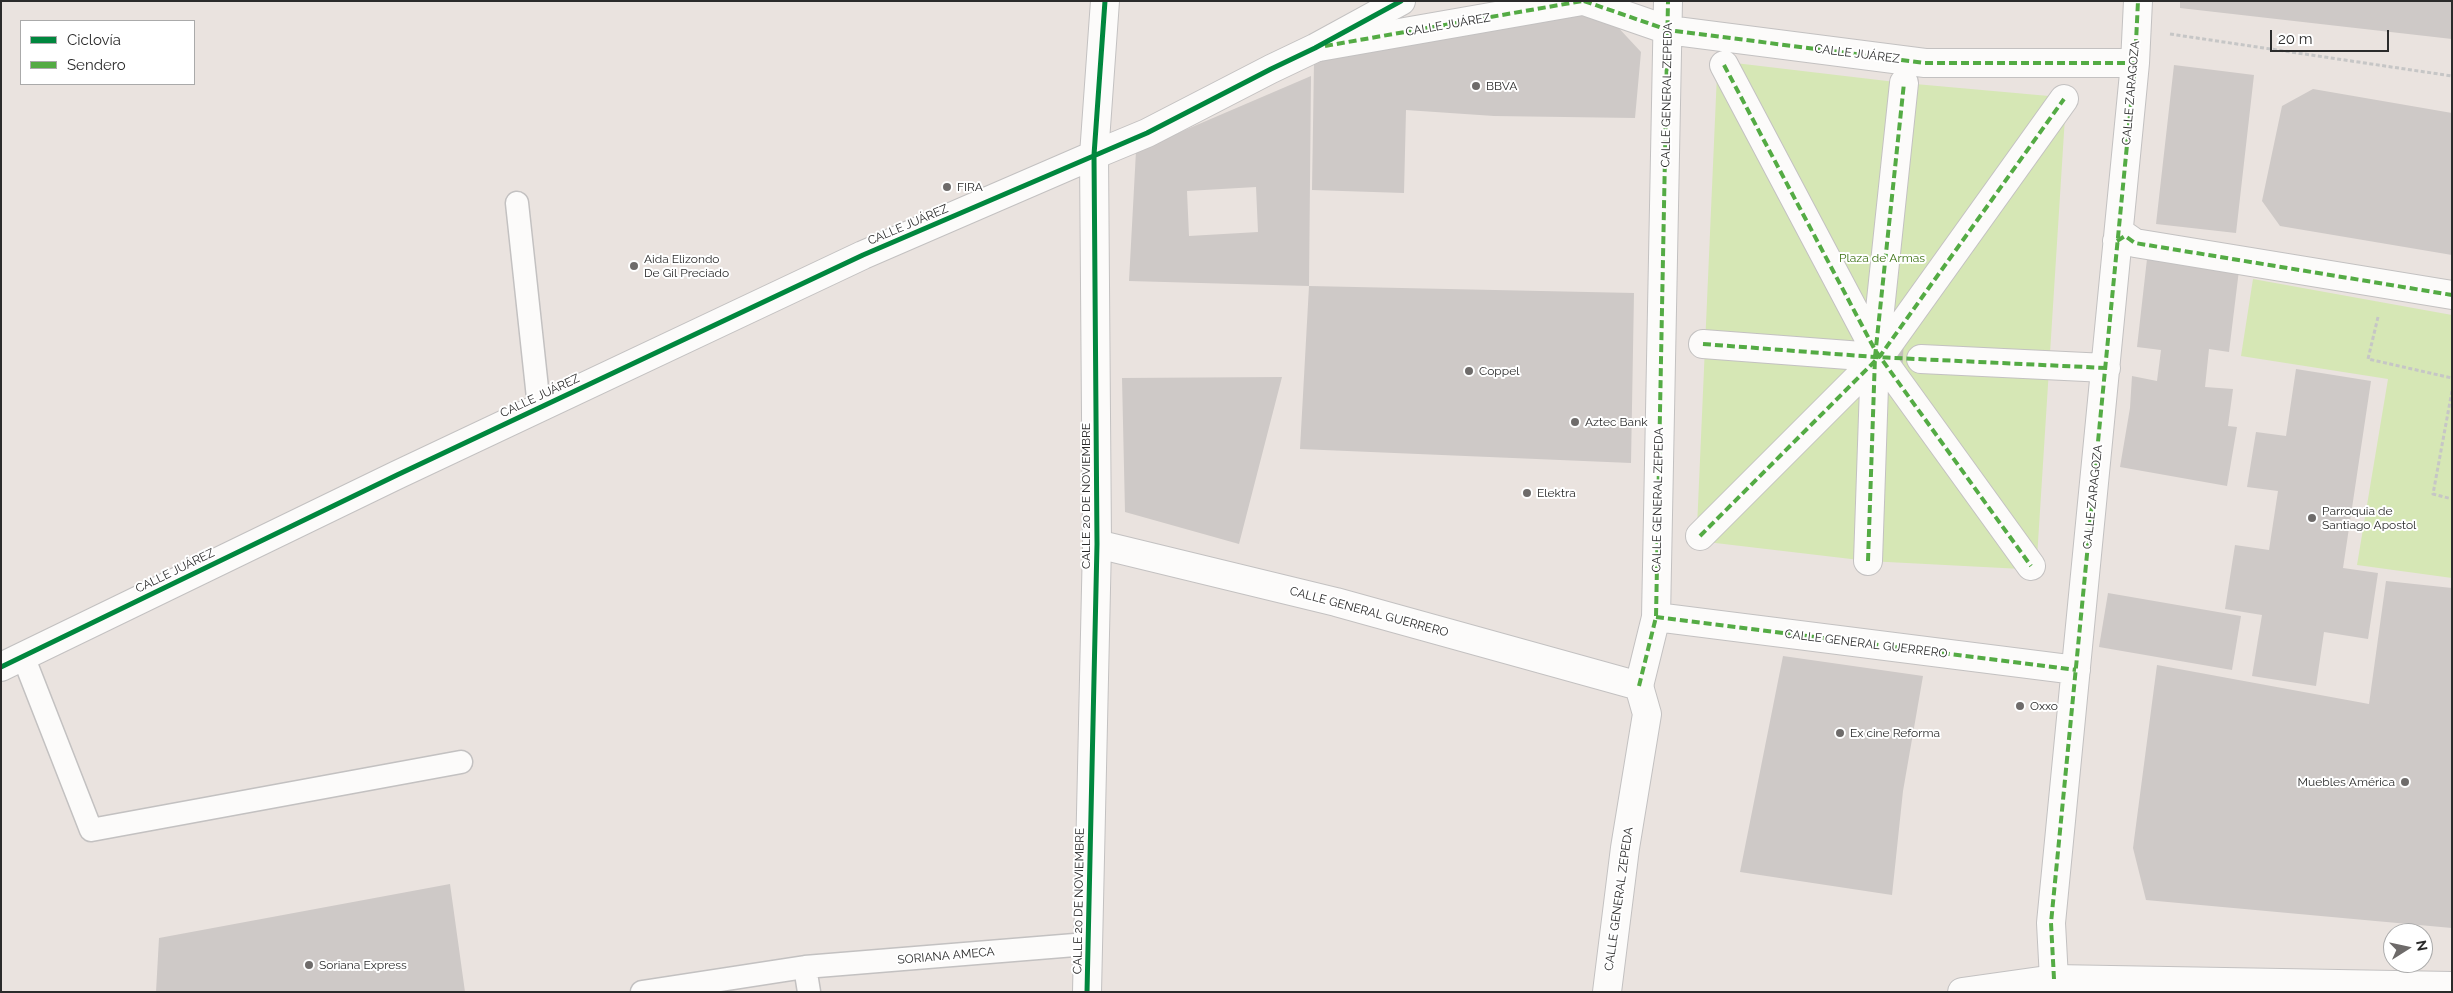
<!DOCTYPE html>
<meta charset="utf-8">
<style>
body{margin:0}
#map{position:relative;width:2453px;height:993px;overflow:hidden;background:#eae3df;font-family:Raleway,sans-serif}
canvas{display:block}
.frame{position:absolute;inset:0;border:2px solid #2b2b2b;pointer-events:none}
.legend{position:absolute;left:20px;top:20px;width:175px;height:65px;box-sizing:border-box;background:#fff;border:1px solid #aaa;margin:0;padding:6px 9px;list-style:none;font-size:15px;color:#2b2b2b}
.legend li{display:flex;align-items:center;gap:10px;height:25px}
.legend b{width:25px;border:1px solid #aaa}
.north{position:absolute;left:2383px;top:923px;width:50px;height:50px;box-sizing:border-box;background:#fff;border:1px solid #aaa;border-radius:50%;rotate:80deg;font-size:14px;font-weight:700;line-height:20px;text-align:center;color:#2b2b2b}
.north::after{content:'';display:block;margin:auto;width:18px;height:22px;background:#6e6b6a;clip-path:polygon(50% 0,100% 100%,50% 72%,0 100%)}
.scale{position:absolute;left:2270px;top:30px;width:119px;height:22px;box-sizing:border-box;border:2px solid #2b2b2b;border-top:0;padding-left:6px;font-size:15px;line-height:18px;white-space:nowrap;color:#2b2b2b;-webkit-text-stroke:4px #fff;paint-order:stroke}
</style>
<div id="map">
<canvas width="2453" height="993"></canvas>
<div class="frame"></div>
<ul class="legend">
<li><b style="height:6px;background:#00873e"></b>Ciclovía</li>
<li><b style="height:6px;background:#54ab44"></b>Sendero</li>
</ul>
<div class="north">N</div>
<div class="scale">20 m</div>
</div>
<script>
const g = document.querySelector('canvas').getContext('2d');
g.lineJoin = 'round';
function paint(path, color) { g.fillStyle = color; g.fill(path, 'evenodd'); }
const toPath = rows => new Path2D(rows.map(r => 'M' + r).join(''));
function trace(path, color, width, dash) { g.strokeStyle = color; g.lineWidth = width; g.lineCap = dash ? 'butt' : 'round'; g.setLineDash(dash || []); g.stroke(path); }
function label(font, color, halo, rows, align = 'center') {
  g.font = font + ' Raleway,sans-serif'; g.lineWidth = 4; g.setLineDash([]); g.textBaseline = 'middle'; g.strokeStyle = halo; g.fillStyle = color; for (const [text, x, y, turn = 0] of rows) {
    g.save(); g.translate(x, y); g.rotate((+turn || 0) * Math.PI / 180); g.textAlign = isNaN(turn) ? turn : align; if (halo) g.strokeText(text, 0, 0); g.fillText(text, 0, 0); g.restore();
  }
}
const green = toPath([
 [1735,63,1904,83,2060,97,2066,101,2037,558,2022,569,1868,561,1707,542,1697,528,1717,74],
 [2253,279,2452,315,2452,578,2357,565,2388,379,2241,356]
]);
const building = toPath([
 [2180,1,2452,1,2452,39,2180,8],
 [1601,9,1641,52,1635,118,1494,116,1406,110,1404,193,1312,190,1314,62],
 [2174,65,2254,75,2236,233,2156,224],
 [1311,76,1309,286,1634,293,1631,463,1300,449,1309,286,1129,281,1136,151],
 [1256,187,1258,232,1189,236,1187,191],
 [2313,89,2452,113,2452,255,2280,226,2262,201,2282,106],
 [2147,259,2239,270,2229,352,2209,349,2205,387,2233,389,2228,426,2237,427,2227,486,2120,467,2130,408,2132,376,2157,381,2161,350,2137,347],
 [2296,369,2371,381,2343,568,2378,573,2368,639,2324,632,2316,686,2252,676,2262,615,2225,609,2235,545,2269,550,2278,491,2247,487,2256,432,2286,436],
 [1282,377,1239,544,1125,512,1122,378],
 [2386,581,2452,588,2452,928,2146,900,2133,848,2157,665,2369,704],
 [2108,593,2241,616,2232,670,2099,647],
 [1783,656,1923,676,1903,791,1892,895,1740,872],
 [450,884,465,992,156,992,159,938]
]);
const pedestrianTunnel = toPath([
 [1875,357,1921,359]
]);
const path = toPath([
 [2170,34,2452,76],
 [2378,317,2368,359,2452,378],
 [2452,391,2433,494,2452,499]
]);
const service = toPath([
 [517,203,539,407],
 [23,656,91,830,461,762],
 [805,967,809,992],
 [642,992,805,967,1087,944]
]);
const pedestrian = toPath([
 [1584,1,1668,30,1925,63,2135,63],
 [1319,47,1582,1],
 [1724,65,1875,350,2031,566],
 [2117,241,2125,236,2135,243,2452,295],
 [1703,344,1875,357],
 [1921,359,2106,368],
 [1700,536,1880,356,2064,99],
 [1868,561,1875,357,1904,83],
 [1656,617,2076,670],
 [1639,686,1656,617,1668,1],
 [2054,979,2051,923,2135,63,2138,1]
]);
const minor = toPath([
 [1094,155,1147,133,1271,69,1315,48,1401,1],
 [1097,544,1336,602,1639,686,1647,714,1625,848,1607,992],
 [1962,992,2054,979,2452,986]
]);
const tertiary = toPath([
 [1,667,397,475,863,255,1094,155],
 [1087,992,1097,544,1094,155,1105,1]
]);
const quiet = toPath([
 [1584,1,1668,30,1925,63,2135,63],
 [1325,46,1582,1],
 [1724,65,1875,350,2031,566],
 [2117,241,2125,236,2135,243,2452,295],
 [1703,344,1875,357,2106,368],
 [1700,536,1880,356,2064,99],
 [1868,561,1875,357,1904,83],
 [1656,617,2076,670],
 [1639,686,1656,617,1668,1],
 [2054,979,2051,923,2135,63,2138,1]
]);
const cycleway = toPath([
 [1,667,397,475,863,255,1147,133,1271,69,1315,48,1401,1],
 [1087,992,1097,544,1094,155,1105,1]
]);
const markers = [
 [1476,86,5,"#6e6b6a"],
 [947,187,5,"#6e6b6a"],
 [634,266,5,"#6e6b6a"],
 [1469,371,5,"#6e6b6a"],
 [1575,422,5,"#6e6b6a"],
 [1527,493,5,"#6e6b6a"],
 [2312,518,5,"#6e6b6a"],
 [2020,706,5,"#6e6b6a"],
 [1840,733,5,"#6e6b6a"],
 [2405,782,5,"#6e6b6a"],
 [309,965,5,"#6e6b6a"]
];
const streetNames = [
 ["CALLE JUÁREZ",1448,25,-10],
 ["CALLE JUÁREZ",1857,54,7],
 ["CALLE ZARAGOZA",2131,93,-85],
 ["CALLE GENERAL ZEPEDA",1667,95,-89],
 ["CALLE JUÁREZ",908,225,-23],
 ["CALLE JUÁREZ",540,396,-25],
 ["CALLE 20 DE NOVIEMBRE",1086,496,-90],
 ["CALLE ZARAGOZA",2093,497,-84],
 ["CALLE GENERAL ZEPEDA",1658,500,-89],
 ["CALLE JUÁREZ",175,571,-26],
 ["CALLE GENERAL GUERRERO",1369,612,15],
 ["CALLE GENERAL GUERRERO",1866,644,7],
 ["CALLE GENERAL ZEPEDA",1619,899,-82],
 ["CALLE 20 DE NOVIEMBRE",1079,901,-89],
 ["SORIANA AMECA",946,956,-5]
];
const poiNames = [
 ["BBVA",1486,86],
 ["FIRA",957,187],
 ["Aida Elizondo",644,259],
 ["De Gil Preciado",644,273],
 ["Coppel",1479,371],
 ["Aztec Bank",1585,422],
 ["Elektra",1537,493],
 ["Parroquia de",2322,511],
 ["Santiago Apostol",2322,525],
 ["Oxxo",2030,706],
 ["Ex cine Reforma",1850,733],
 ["Muebles América",2395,782,"right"],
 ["Soriana Express",319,965]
];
const parkNames = [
 ["Plaza de Armas",1882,258]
];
paint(green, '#d6e7b5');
paint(building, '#cec9c7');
trace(pedestrianTunnel, '#c4bebb', 28, [28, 14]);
trace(service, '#c3c1c1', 25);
trace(pedestrian, '#c3c1c1', 30);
trace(minor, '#c3c1c1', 30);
trace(tertiary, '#c3c1c1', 30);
trace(path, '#c6c6c6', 3, [4, 2.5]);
trace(service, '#fcfbfa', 22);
trace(pedestrian, '#fcfbfa', 28);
trace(minor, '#fcfbfa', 28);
trace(tertiary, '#fcfbfa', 28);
trace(quiet, '#54ab44', 4, [8, 4]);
trace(cycleway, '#00873e', 5);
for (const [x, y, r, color] of markers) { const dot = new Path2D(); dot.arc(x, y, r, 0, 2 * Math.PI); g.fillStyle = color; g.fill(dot); trace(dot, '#fff', 2); }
label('12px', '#2b2b2b', '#fff', streetNames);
label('12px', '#2b2b2b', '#fff', poiNames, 'left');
label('12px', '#3c7112', '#fff', parkNames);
</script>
